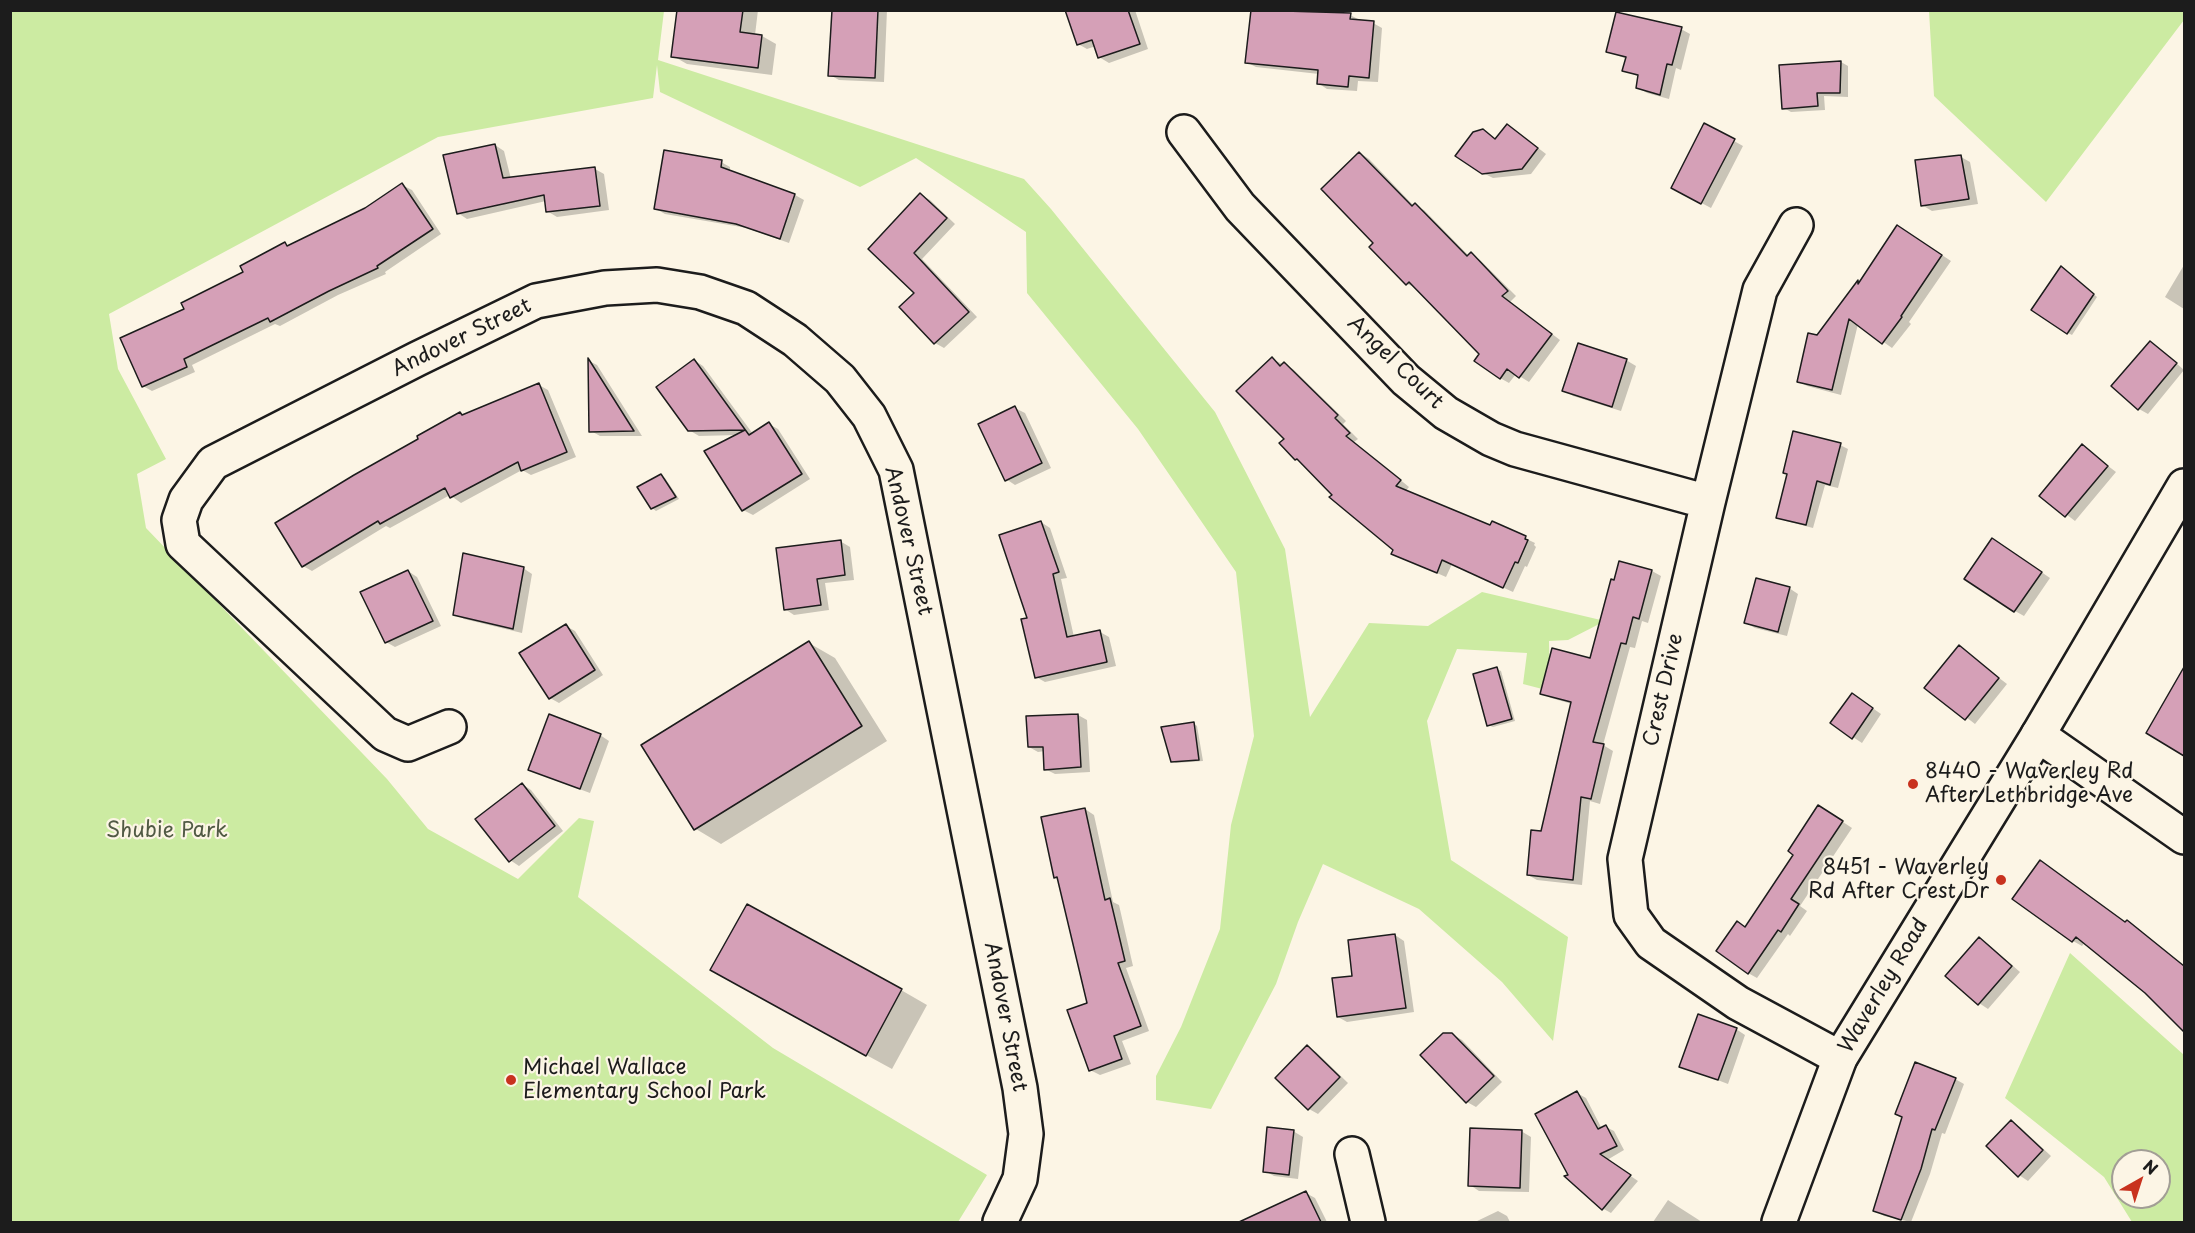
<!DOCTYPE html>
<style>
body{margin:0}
#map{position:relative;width:2195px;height:1233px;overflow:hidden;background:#fcf5e5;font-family:"Playpen Sans",sans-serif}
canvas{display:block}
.frame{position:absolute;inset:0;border:12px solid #1c1c1c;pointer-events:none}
.north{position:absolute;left:2111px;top:1149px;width:60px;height:60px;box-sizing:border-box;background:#fcf5e5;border:2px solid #a29e95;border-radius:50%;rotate:39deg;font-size:16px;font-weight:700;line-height:24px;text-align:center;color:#1c1c1c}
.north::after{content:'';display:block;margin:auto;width:21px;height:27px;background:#c8321e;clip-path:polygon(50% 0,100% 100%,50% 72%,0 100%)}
</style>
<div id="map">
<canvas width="2195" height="1233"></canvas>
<div class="frame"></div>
<div class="north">N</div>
</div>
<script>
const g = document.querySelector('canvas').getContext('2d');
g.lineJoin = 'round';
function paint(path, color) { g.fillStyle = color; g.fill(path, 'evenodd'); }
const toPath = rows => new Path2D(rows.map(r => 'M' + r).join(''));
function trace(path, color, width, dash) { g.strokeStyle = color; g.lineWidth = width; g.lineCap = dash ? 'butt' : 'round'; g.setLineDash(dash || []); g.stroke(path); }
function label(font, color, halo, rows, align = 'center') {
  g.font = font + ' "Playpen Sans",sans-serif'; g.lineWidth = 4.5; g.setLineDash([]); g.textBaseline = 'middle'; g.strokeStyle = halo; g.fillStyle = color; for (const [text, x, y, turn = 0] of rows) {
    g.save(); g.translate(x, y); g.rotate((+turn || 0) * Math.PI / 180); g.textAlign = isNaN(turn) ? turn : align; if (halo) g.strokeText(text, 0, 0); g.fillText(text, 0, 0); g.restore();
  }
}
const green = toPath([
 [2184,10,2184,20,2046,202,1934,96,1929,11],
 [10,11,664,11,658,60,1024,179,1051,209,1215,412,1285,549,1310,717,1369,623,1428,626,1482,592,1605,621,1568,640,1549,641,1550,691,1523,684,1527,653,1457,649,1427,721,1451,860,1568,937,1553,1041,1502,982,1419,909,1323,864,1298,922,1276,984,1211,1109,1156,1100,1156,1076,1181,1027,1220,929,1231,825,1254,736,1236,572,1138,429,1027,293,1026,232,916,158,860,187,660,92,657,65,653,98,438,137,109,314,118,369,166,459,137,474,146,528,387,779,428,829,518,879,579,818,594,821,578,897,773,1048,987,1175,958,1222,11,1222],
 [2070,953,2184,1055,2184,1222,2132,1222,2104,1177,2005,1098],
 [2123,1161,2159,1161,2159,1197,2123,1197]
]);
const shadow = toPath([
 [679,10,758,10,755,35,762,36,776,44,772,75,687,64,673,56],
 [833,10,887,10,884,82,839,80,830,75],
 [1135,10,1148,49,1109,63,1099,57,1096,46,1087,49,1078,44,1067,11],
 [1252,10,1317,10,1317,13,1350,15,1360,20,1373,23,1382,28,1378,82,1358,81,1357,91,1327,89,1318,83,1319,74,1256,67,1246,62],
 [1681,29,1690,34,1681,70,1676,68,1669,99,1647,93,1637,87,1639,77,1624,70,1627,59,1608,52],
 [1841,62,1848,66,1848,97,1824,96,1825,110,1791,112,1784,108],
 [1705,125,1743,146,1711,208,1673,188],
 [1482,131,1497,140,1516,131,1546,154,1531,174,1493,178,1483,173],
 [495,145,504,151,511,179,595,169,604,174,609,210,557,217,547,211,546,201,467,219,458,213],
 [1360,153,1369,159,1414,206,1424,210,1469,256,1471,254,1480,260,1516,296,1510,302,1560,340,1529,382,1516,374,1509,383,1500,378,1481,354,1417,288,1407,284,1375,243],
 [1961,157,1970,162,1978,204,1932,211,1922,205],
 [721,162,730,167,730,172,795,195,804,200,789,243,747,228,665,214,656,209],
 [402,185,412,190,441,234,385,272,386,274,338,295,280,326,275,324,192,365,195,372,152,391,143,386,186,309,245,272,285,244,289,246,365,209],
 [921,195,930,200,955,224,922,259,977,317,944,348,935,343,901,307,916,293,870,248],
 [1907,232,1951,261,1909,322,1911,324,1892,348,1858,324,1841,395,1807,386,1798,381,1818,337,1859,282,1860,283],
 [2184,265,2184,309,2165,297],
 [2065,270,2097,297,2072,335,2068,333],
 [2150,342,2159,348,2184,370,2148,414,2139,409],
 [1272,359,1293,369,1346,421,1343,424,1358,439,1354,442,1409,487,1405,492,1491,527,1493,523,1535,543,1534,545,1536,547,1527,567,1525,566,1513,592,1452,564,1446,577,1393,554,1394,549,1334,495,1303,463,1296,459,1286,439],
 [694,360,703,366,753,434,769,424,778,429,810,479,753,515,743,510,738,435,699,436,689,430],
 [1626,360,1636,366,1621,411,1573,396,1564,390],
 [589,361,597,365,642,436,600,436,591,431],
 [539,385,548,390,576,457,531,475,522,470,461,503,450,495,390,528,386,526,312,571,303,566,460,414,464,416],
 [1015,408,1025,413,1051,468,1015,485,1006,479],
 [1840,445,1848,449,1838,488,1825,485,1813,528,1786,521,1778,517],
 [2082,446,2116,472,2075,521,2041,495],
 [661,475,665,478,679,499,656,511,652,508],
 [1041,522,1050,528,1067,578,1061,579,1074,637,1100,632,1109,637,1116,666,1045,682,1036,677,1029,619],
 [840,541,850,547,854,580,825,583,829,610,794,615,785,609],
 [2002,545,2050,578,2024,616,2015,611],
 [523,568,532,574,522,633,464,619,455,614],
 [408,571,417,577,441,626,395,647,386,642],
 [1652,571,1661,576,1648,623,1642,621,1635,648,1630,647,1603,745,1613,751,1600,804,1590,801,1582,885,1537,880,1528,875,1542,833,1572,704,1551,698,1542,693,1591,660],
 [1789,588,1798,594,1787,636,1755,628,1746,623],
 [566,626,575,631,603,675,559,703,550,698],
 [809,643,835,658,887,741,721,844,696,829],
 [1959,647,2007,684,1975,724,1927,687],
 [1497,669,1501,671,1515,721,1493,727,1488,725],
 [2176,684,2184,689,2184,754,2148,732],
 [1861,700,1881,714,1862,743,1853,737],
 [1078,715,1087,720,1090,772,1055,774,1045,769,1045,751,1038,752,1029,747],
 [1193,723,1197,726,1203,761,1176,763,1172,761],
 [600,735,609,741,590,793,539,774],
 [522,784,531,790,563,831,519,866,510,860],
 [1085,809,1094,815,1113,902,1119,905,1133,966,1126,968,1149,1031,1122,1041,1131,1064,1100,1075,1090,1070,1089,1004,1059,879,1056,877],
 [1828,812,1852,828,1800,906,1807,911,1790,936,1788,934,1757,978,1748,973,1746,928],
 [2041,862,2126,923,2127,921,2136,927,2184,966,2184,1029,2146,992,2085,942,2082,946,2073,941,2014,898],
 [1395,935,1404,941,1414,1012,1347,1022,1338,1017,1354,977],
 [1979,939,1988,944,2020,972,1988,1009,1979,1003],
 [738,985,901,990,927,1005,892,1069],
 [1736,1029,1745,1035,1728,1084,1681,1066],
 [1452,1034,1462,1040,1502,1082,1476,1107,1467,1102],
 [1307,1047,1316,1052,1348,1083,1318,1114,1309,1109],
 [1955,1079,1964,1084,1945,1134,1942,1133,1930,1174,1911,1222,1884,1216,1875,1211],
 [1577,1093,1586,1098,1602,1129,1606,1127,1614,1131,1624,1150,1607,1160,1638,1181,1611,1213,1602,1208],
 [2011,1122,2020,1127,2051,1156,2028,1181,2019,1175],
 [1293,1131,1303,1137,1298,1179,1274,1176,1265,1171],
 [1521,1131,1531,1137,1529,1192,1479,1191,1470,1185],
 [1306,1193,1315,1198,1327,1222,1273,1222,1267,1211],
 [1668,1200,1677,1206,1702,1222,1653,1222],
 [1498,1211,1507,1216,1510,1222,1475,1222]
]);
const building = toPath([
 [677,10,743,10,740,32,762,35,758,68,671,57,677,10],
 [832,10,878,10,875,78,828,76,832,10],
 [1065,10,1128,10,1140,44,1098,58,1092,40,1077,45,1065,10],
 [1251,10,1351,13,1350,19,1374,21,1369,78,1349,76,1348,87,1317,84,1318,70,1245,63,1251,10],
 [1616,12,1682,27,1672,65,1667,64,1660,95,1636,88,1638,75,1622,71,1626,57,1606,52,1616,12],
 [1841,61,1840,93,1817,93,1818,106,1782,109,1779,65,1841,61],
 [1704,123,1735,139,1701,204,1671,188,1704,123],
 [1507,124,1538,148,1522,169,1482,174,1455,156,1473,132,1483,129,1495,139,1507,124],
 [495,144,503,178,595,167,600,206,546,212,544,195,457,214,443,155,495,144],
 [664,150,722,160,721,167,795,194,780,239,736,224,654,209,664,150],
 [1359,152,1412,206,1415,203,1467,256,1471,252,1508,291,1502,296,1552,334,1519,378,1507,369,1500,379,1474,361,1479,354,1409,282,1406,285,1369,247,1373,243,1321,189,1359,152],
 [1961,155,1969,199,1921,206,1915,160,1961,155],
 [402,183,433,229,377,266,378,268,329,291,270,322,268,318,184,359,187,367,142,387,120,338,184,309,181,303,243,272,240,266,285,242,287,246,365,208,402,183],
 [920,193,947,218,914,253,969,312,934,344,899,307,914,293,868,249,920,193],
 [1897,225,1942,255,1901,316,1902,317,1882,344,1849,319,1832,390,1797,382,1808,333,1817,335,1858,280,1858,284,1897,225],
 [2061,266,2094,294,2067,334,2031,310,2061,266],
 [2150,341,2177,363,2138,410,2111,386,2150,341],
 [1578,343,1627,359,1612,407,1562,391,1578,343],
 [1272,357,1280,366,1284,362,1338,415,1335,418,1350,433,1346,436,1401,480,1396,486,1490,525,1492,521,1526,536,1525,539,1528,540,1518,563,1515,562,1503,588,1442,560,1437,573,1391,554,1393,550,1329,497,1332,495,1297,459,1295,460,1279,443,1284,439,1236,391,1272,357],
 [588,358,634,431,589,432,588,358],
 [694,359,749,435,769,422,802,474,742,511,704,451,745,430,688,431,656,387,694,359],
 [539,383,567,452,521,471,518,462,450,498,445,488,380,524,378,521,302,567,275,523,354,475,418,439,417,436,460,412,462,415,539,383],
 [1015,406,1042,463,1005,481,978,424,1015,406],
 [1793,431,1841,443,1830,485,1817,481,1806,525,1776,518,1787,474,1783,473,1793,431],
 [2082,444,2108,466,2065,517,2039,496,2082,444],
 [661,474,676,497,651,509,637,487,661,474],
 [1041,521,1059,572,1053,574,1067,637,1100,630,1107,662,1035,678,1021,619,1027,618,999,535,1041,521],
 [1992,538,2042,572,2014,612,1964,579,1992,538],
 [841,540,845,575,817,579,821,605,784,610,776,548,841,540],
 [463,553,524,567,513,629,453,615,463,553],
 [1619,561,1652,570,1639,619,1633,617,1626,644,1621,643,1593,742,1604,744,1591,799,1581,797,1573,880,1527,875,1531,830,1541,831,1571,702,1540,694,1552,648,1590,658,1611,579,1614,580,1619,561],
 [408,570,433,621,385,643,360,592,408,570],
 [1756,578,1790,587,1778,632,1744,623,1756,578],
 [566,624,595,670,549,699,519,653,566,624],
 [809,641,862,726,694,830,641,745,809,641],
 [1959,645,1999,678,1965,720,1924,688,1959,645],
 [1497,667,1512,719,1487,726,1473,674,1497,667],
 [2184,667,2184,756,2146,733,2184,667],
 [1852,693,1873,708,1852,739,1830,723,1852,693],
 [549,714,601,734,580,789,528,770,549,714],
 [1078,714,1081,767,1044,770,1043,747,1028,747,1026,716,1078,714],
 [1194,722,1199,760,1171,762,1161,727,1194,722],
 [522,783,555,826,509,862,475,819,522,783],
 [1818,805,1843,821,1791,899,1799,904,1781,932,1778,930,1748,974,1716,951,1737,921,1745,927,1793,855,1788,851,1818,805],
 [1085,808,1105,900,1110,898,1125,961,1118,963,1141,1026,1114,1036,1122,1059,1089,1071,1067,1010,1087,1003,1057,877,1054,878,1041,817,1085,808],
 [2040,860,2125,922,2127,920,2184,966,2184,1032,2145,993,2076,937,2072,942,2012,899,2040,860],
 [747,904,902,989,866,1056,710,970,747,904],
 [1395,934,1406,1008,1337,1017,1332,978,1352,976,1348,940,1395,934],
 [1979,937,2012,966,1978,1005,1945,976,1979,937],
 [1698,1014,1737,1028,1718,1080,1679,1067,1698,1014],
 [1443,1033,1452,1033,1494,1076,1466,1103,1420,1055,1443,1033],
 [1307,1045,1340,1077,1308,1110,1275,1078,1307,1045],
 [1915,1062,1956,1078,1935,1130,1932,1129,1921,1169,1901,1220,1873,1211,1902,1117,1895,1114,1915,1062],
 [1577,1091,1598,1129,1606,1125,1617,1146,1600,1154,1631,1175,1602,1210,1564,1176,1568,1175,1535,1114,1577,1091],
 [2011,1120,2043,1150,2018,1177,1986,1146,2011,1120],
 [1267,1127,1294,1130,1289,1175,1263,1172,1267,1127],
 [1470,1128,1522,1130,1520,1188,1468,1186,1470,1128],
 [1306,1191,1321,1222,1239,1222,1306,1191]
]);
const minor = toPath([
 [1184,132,1240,207,1406,380,1446,413,1491,439,1515,449,1708,502],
 [1796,225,1760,290,1708,502,1625,859,1631,915,1651,943,1738,1003,1840,1058],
 [449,727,408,744,385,734,183,544,179,520,186,500,213,463,417,359,536,301,605,288,657,285,700,292,746,308,795,340,840,379,869,416,896,470,1020,1088,1026,1134,1020,1179,1000,1222],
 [2038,735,2184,837],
 [1352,1154,1368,1222]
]);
const secondary = toPath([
 [1779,1222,1840,1058,2038,735,2184,486]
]);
const markers = [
 [1913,784,6,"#c8321e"],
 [2001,880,6,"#c8321e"],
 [511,1080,6,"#c8321e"]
];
const streetNames = [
 ["Andover Street",462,338,-26],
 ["Angel Court",1395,363,44],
 ["Andover Street",908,541,77],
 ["Crest Drive",1664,690,-77],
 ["Waverley Road",1884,986,-59],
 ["Andover Street",1005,1017,79]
];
const poiNames = [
 ["8440 - Waverley Rd",1925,772],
 ["After Lethbridge Ave",1925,796],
 ["8451 - Waverley",1989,868,"right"],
 ["Rd After Crest Dr",1989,892,"right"],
 ["Michael Wallace",523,1068],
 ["Elementary School Park",523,1092]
];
const parkNames = [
 ["Shubie Park",167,831]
];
paint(green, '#cceba2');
paint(shadow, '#0003');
paint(building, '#d5a0b7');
trace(building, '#1c1c1c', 1.5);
trace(minor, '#1c1c1c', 38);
trace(secondary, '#1c1c1c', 38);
trace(minor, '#fcf5e5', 33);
trace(secondary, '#fcf5e5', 33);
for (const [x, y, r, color] of markers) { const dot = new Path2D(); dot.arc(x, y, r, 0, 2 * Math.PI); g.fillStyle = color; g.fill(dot); trace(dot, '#fcf5e5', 2); }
label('21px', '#1c1c1c', '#fcf5e5', streetNames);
label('21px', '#1c1c1c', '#fcf5e5', poiNames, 'left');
label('21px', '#515a44', '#fcf5e5', parkNames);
</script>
